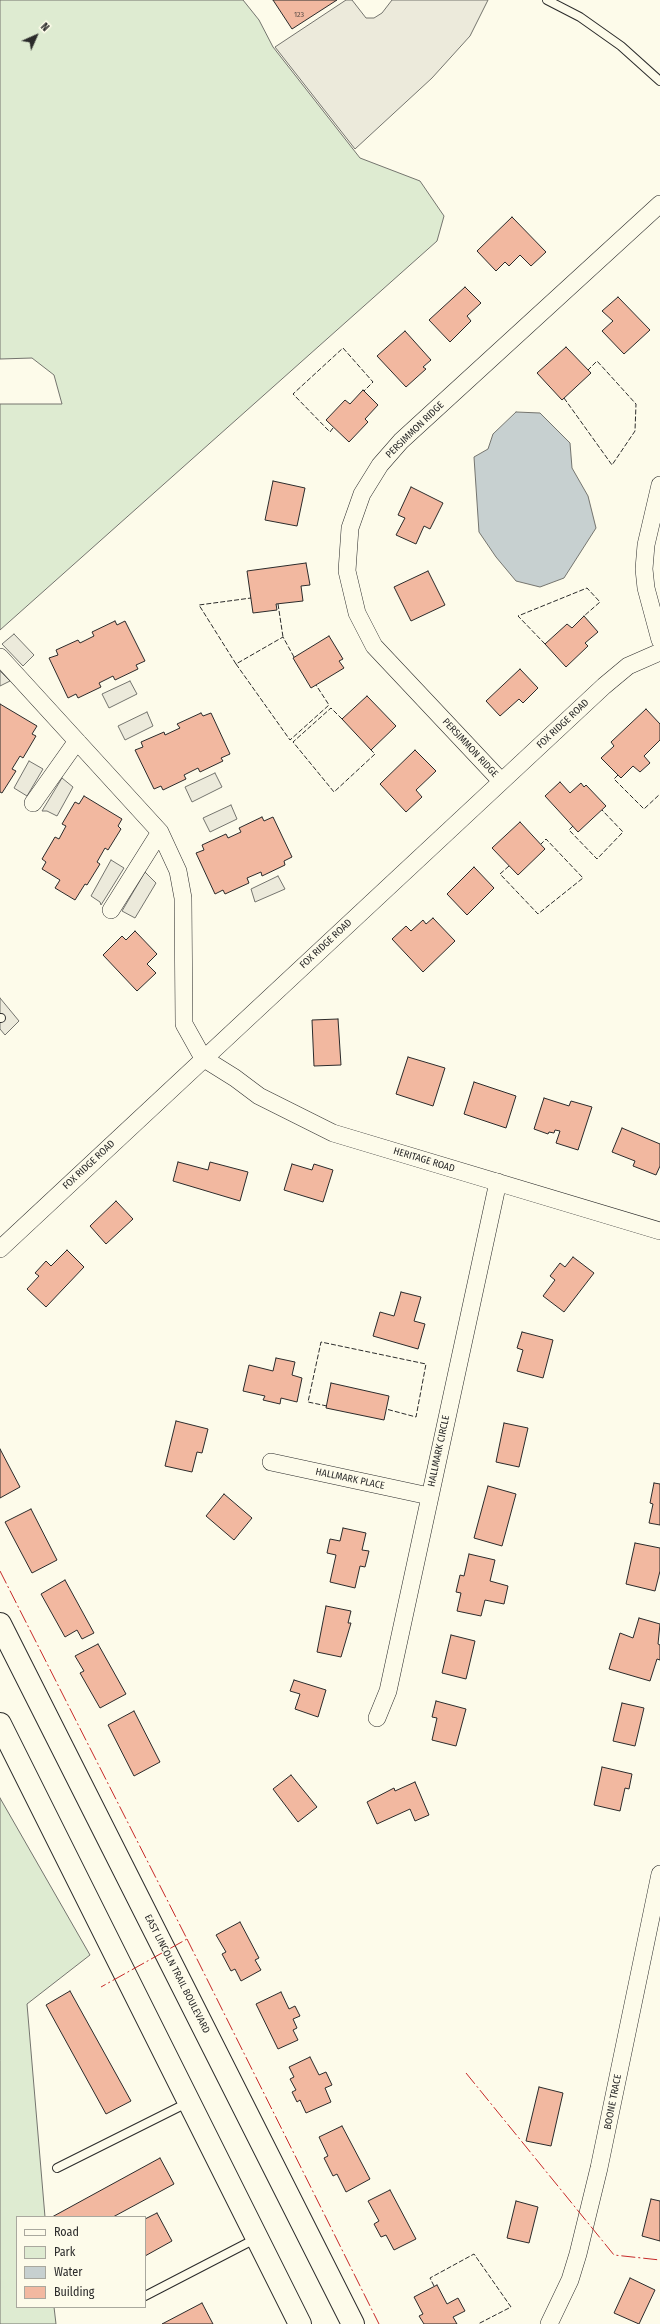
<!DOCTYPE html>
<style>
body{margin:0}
#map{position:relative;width:660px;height:2324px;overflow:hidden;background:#fdfbea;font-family:"Fira Sans Condensed",sans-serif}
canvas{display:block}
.legend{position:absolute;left:16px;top:2216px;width:130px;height:92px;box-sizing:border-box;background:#fdfbea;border:1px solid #a9a89e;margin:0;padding:5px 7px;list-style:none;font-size:12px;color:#2b2b2b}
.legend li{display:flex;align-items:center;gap:8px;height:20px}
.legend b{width:20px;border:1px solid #a9a89e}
.north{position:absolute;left:16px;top:16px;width:40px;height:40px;-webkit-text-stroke:3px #fdfbea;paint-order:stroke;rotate:45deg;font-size:11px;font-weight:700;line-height:16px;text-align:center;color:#2b2b2b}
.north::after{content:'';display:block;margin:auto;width:14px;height:18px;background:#2b2b2b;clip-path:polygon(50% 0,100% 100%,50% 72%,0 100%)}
</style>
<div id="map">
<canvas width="660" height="2324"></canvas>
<ul class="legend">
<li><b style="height:5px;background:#fdfbea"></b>Road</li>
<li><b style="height:11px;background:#deebd1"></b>Park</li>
<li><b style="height:11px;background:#c7d0d0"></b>Water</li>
<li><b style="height:11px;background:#f2b8a0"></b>Building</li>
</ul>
<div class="north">N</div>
</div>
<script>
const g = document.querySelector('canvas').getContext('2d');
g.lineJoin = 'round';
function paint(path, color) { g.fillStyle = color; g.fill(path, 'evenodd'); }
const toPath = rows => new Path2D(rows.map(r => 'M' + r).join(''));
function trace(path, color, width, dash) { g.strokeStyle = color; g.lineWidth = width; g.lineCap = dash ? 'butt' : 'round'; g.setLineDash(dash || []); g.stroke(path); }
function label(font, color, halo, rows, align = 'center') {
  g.font = font + ' "Fira Sans Condensed",sans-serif'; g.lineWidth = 3; g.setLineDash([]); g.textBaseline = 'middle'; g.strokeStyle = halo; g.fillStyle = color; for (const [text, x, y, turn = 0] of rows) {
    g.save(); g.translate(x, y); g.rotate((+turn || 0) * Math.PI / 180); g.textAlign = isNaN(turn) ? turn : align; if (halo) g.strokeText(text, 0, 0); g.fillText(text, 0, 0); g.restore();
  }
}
const green = toPath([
 [0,0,243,0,259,20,273,47,360,158,420,181,444,216,437,241,0,630,0,404,62,404,54,375,32,358,0,359,0,0],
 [0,1798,90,1955,27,2004,45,2217,17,2217,17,2307,54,2307,56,2324,0,2324,0,1798]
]);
const parking = toPath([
 [346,0,352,0,366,18,374,18,382,13,392,0,488,0,470,36,432,78,355,149,275,47,346,0],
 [14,634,34,655,23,666,2,644,14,634],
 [0,671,10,681,0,686,0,671],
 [130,681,137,694,109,708,102,694,130,681],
 [147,712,153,726,125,740,118,726,147,712],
 [29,761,43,769,27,796,14,788,29,761],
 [215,773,222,787,192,802,185,787,215,773],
 [62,778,73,787,57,816,47,811,42,811,62,778],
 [231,805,237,819,210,832,203,818,231,805],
 [111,860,124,868,101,905,100,902,91,896,111,860],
 [145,872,156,883,135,918,122,911,145,872],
 [278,876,285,889,255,902,251,889,278,876],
 [0,998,19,1021,5,1035,0,1029,0,998]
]);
const water = toPath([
 [516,412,540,413,570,443,572,468,588,496,596,528,564,578,540,587,516,581,496,557,479,532,474,457,488,449,493,434,516,412]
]);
const building = toPath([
 [273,0,337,0,292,29,273,0],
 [512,217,546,252,531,266,520,255,509,266,505,262,496,271,477,251,512,217],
 [465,287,481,303,467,316,471,321,450,342,429,320,465,287],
 [618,297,650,330,624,354,602,331,613,321,602,311,618,297],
 [405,331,431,360,423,367,426,369,406,387,377,356,405,331],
 [566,347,591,373,562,400,537,373,566,347],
 [363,390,378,405,365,419,368,422,349,442,326,420,345,400,350,404,363,390],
 [273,481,305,488,297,526,265,520,273,481],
 [411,487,443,503,430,529,424,526,416,544,396,535,405,518,398,515,411,487],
 [306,563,310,585,301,586,303,601,276,604,277,610,253,613,247,571,306,563],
 [428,571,445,605,411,621,394,587,428,571],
 [584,616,598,632,585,643,588,646,566,667,545,644,567,624,572,628,584,616],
 [115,621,117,625,125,621,145,661,136,665,138,669,115,680,113,676,99,683,101,687,78,698,76,694,68,698,49,658,58,655,56,650,78,640,80,643,94,636,92,632,115,621],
 [329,636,343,659,339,661,344,668,311,688,293,658,329,636],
 [520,669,538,688,523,703,519,699,500,716,486,701,520,669],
 [367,696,396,726,371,750,342,719,367,696],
 [0,704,37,726,32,734,36,736,23,758,20,756,12,769,16,771,2,793,0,792,0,704],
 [646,709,660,724,660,740,644,756,650,763,640,772,633,766,621,778,601,758,614,746,611,742,646,709],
 [201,713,203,716,211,713,230,754,221,758,223,761,200,772,198,768,184,775,186,779,163,790,161,786,154,789,135,750,143,747,141,742,164,732,165,735,180,728,177,724,201,713],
 [415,750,436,771,416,790,422,797,406,812,380,784,415,750],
 [560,782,570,793,581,783,584,787,586,785,606,806,578,832,545,796,560,782],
 [84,796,122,819,118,826,121,829,108,850,105,848,97,862,100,864,87,885,85,884,75,900,55,888,60,880,42,869,46,862,42,859,55,837,59,839,66,826,62,824,75,802,79,804,84,796],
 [262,817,264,821,273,817,292,857,284,861,285,865,262,876,261,872,247,878,249,883,225,894,223,890,215,894,196,853,204,850,202,845,226,834,228,838,241,832,239,828,262,817],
 [520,822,545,849,518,875,492,848,520,822],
 [474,867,494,888,467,915,447,894,474,867],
 [433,918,455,941,423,972,392,939,406,926,411,931,423,920,426,924,433,918],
 [135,931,157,954,147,964,156,973,137,991,103,955,122,936,126,940,135,931],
 [338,1019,341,1065,314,1066,312,1020,338,1019],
 [408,1057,445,1068,433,1106,396,1094,408,1057],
 [474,1082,516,1096,506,1128,464,1114,474,1082],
 [544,1098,569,1106,571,1101,592,1107,578,1150,556,1143,560,1131,555,1130,554,1133,549,1132,548,1134,534,1129,544,1098],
 [622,1128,660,1144,660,1166,656,1175,633,1166,635,1161,612,1152,622,1128],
 [178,1162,208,1170,210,1162,248,1172,240,1201,173,1181,178,1162],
 [292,1164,312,1170,314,1164,333,1170,323,1202,284,1190,292,1164],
 [116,1201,133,1219,106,1244,90,1226,116,1201],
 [67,1250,84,1267,46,1307,27,1289,39,1276,35,1273,46,1261,51,1266,67,1250],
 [573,1257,594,1273,564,1312,543,1296,555,1280,550,1276,560,1263,565,1267,573,1257],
 [401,1292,421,1297,414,1321,425,1324,418,1349,373,1336,380,1312,394,1316,401,1292],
 [522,1332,553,1340,543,1378,517,1371,523,1350,517,1348,522,1332],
 [276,1358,295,1362,292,1375,302,1378,297,1402,281,1398,280,1404,263,1400,265,1396,243,1391,249,1365,273,1371,276,1358],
 [331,1383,389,1396,384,1420,326,1408,331,1383],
 [176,1421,208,1429,202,1453,197,1452,192,1472,165,1466,176,1421],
 [504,1423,528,1428,519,1467,496,1462,504,1423],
 [0,1449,20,1487,0,1498,0,1449],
 [654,1483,660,1484,660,1525,649,1523,653,1504,650,1503,654,1483],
 [488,1486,516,1494,502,1546,474,1538,488,1486],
 [224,1494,252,1518,234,1540,206,1516,224,1494],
 [31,1509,57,1560,32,1573,5,1522,31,1509],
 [343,1528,366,1533,362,1550,369,1551,365,1567,360,1566,355,1588,330,1582,336,1555,327,1553,330,1539,340,1541,343,1528],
 [635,1543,660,1548,660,1571,655,1591,626,1584,635,1543],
 [469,1554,495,1560,490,1581,508,1586,504,1604,485,1600,481,1616,457,1611,461,1593,456,1592,460,1575,464,1576,469,1554],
 [65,1580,94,1633,82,1639,77,1630,65,1637,41,1594,65,1580],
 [326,1606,351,1611,348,1623,351,1623,341,1657,317,1652,326,1606],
 [639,1618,660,1624,658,1644,660,1645,660,1660,657,1659,650,1681,609,1669,620,1633,633,1638,639,1618],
 [451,1635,475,1641,466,1679,442,1673,451,1635],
 [98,1644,126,1694,100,1708,80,1673,84,1671,75,1656,98,1644],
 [294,1680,326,1690,318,1717,295,1709,300,1694,290,1691,294,1680],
 [436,1701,466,1709,456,1746,432,1740,437,1718,432,1717,436,1701],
 [622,1703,644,1708,635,1746,613,1741,622,1703],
 [134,1711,160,1762,134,1776,108,1725,134,1711],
 [602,1767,632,1774,629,1789,625,1788,620,1811,594,1805,602,1767],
 [291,1775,317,1807,298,1822,273,1789,291,1775],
 [415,1782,429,1815,415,1821,410,1809,377,1824,367,1802,394,1788,395,1791,415,1782],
 [240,1922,259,1958,255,1960,261,1970,241,1981,235,1969,231,1971,222,1954,226,1952,216,1935,240,1922],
 [70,1991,131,2101,106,2114,46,2005,70,1991],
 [281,1992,289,2009,295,2006,300,2016,293,2019,297,2028,293,2030,298,2040,278,2049,256,2004,281,1992],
 [310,2057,319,2075,326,2072,332,2085,325,2088,331,2102,306,2113,300,2100,297,2102,292,2092,296,2090,290,2079,294,2077,289,2067,310,2057],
 [539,2087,563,2093,551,2146,526,2141,539,2087],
 [342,2126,370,2179,346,2192,337,2174,333,2176,324,2158,328,2156,319,2137,342,2126],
 [160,2158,174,2184,113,2217,52,2217,160,2158],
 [390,2190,416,2239,394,2250,386,2235,381,2237,374,2224,379,2221,368,2201,390,2190],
 [651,2199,660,2201,660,2241,642,2236,651,2199],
 [516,2201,538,2207,529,2243,507,2238,516,2201],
 [157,2213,172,2241,145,2256,145,2219,157,2213],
 [630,2278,655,2290,639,2324,614,2313,630,2278],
 [437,2285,447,2304,458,2298,465,2311,453,2317,457,2324,424,2324,419,2316,423,2314,414,2297,437,2285],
 [202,2303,213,2324,162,2324,202,2303]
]);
const lane = toPath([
 [547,0,580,17,621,46,660,81],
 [0,1018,1,1018],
 [57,2168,189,2102],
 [145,2296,257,2238]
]);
const street = toPath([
 [660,485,646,545,644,569,646,588,660,640],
 [0,657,160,832,178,871,183,898,184,1024,203,1058,235,1078,259,1096,333,1133,660,1231],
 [501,781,374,646,357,613,347,571,350,528,362,494,380,465,401,441,660,204],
 [33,803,77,741],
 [111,910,160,832],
 [0,1249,604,686,628,666,660,652],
 [271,1462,429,1496],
 [377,1718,388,1691,498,1182],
 [549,2324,570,2280,578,2254,599,2168,660,1874]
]);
const secondary = toPath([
 [0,1624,353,2324],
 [0,1724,300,2324]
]);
const fence = toPath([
 [564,398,612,465,635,431,636,404,597,361,588,370],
 [333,428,330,432,293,394,343,348,373,382,364,391],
 [278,604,283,637],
 [545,644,518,616,587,588,600,602,584,616],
 [294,657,283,637,236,664,290,740,329,705,316,685],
 [236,664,199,605,251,598],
 [342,719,331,708,293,742,334,792,375,754,371,750],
 [618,775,614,779,644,809,660,794],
 [573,826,569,830,597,859,623,832,602,810],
 [509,866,500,874,538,914,583,878,546,839,541,844],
 [327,1406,308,1402,321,1342,426,1364,416,1417,386,1409],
 [434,2286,430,2278,474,2254,511,2307,478,2324]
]);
const power = toPath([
 [0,1571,187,1939,101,1987],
 [187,1939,379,2324],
 [466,2073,614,2255,660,2260]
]);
const numberNames = [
 ["123",299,15]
];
const streetNames = [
 ["PERSIMMON RIDGE",415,430,-44],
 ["FOX RIDGE ROAD",563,724,-43],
 ["PERSIMMON RIDGE",470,748,47],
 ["FOX RIDGE ROAD",326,944,-43],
 ["HERITAGE ROAD",424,1160,17],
 ["FOX RIDGE ROAD",89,1165,-43],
 ["HALLMARK CIRCLE",439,1451,-78],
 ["HALLMARK PLACE",350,1479,12],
 ["EAST LINCOLN TRAIL BOULEVARD",177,1974,63],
 ["BOONE TRACE",613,2102,-79]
];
paint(green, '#deebd1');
trace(green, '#74746e', 1);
paint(parking, '#eceadb');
trace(parking, '#74746e', 1);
paint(water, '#c7d0d0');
trace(water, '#74746e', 1);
paint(building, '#f2b8a0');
trace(building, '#2b2b2b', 1);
trace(lane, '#2b2b2b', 10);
trace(street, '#2b2b2b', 18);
trace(secondary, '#2b2b2b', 24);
trace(lane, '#fdfbea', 8);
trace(street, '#fdfbea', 17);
trace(secondary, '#fdfbea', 22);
trace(fence, '#2b2b2b', 1, [5, 2]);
trace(power, '#c62828', 1, [14, 3, 2, 3]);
label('8px', '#5d4e48', null, numberNames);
label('10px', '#2b2b2b', '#fdfbea', streetNames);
</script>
